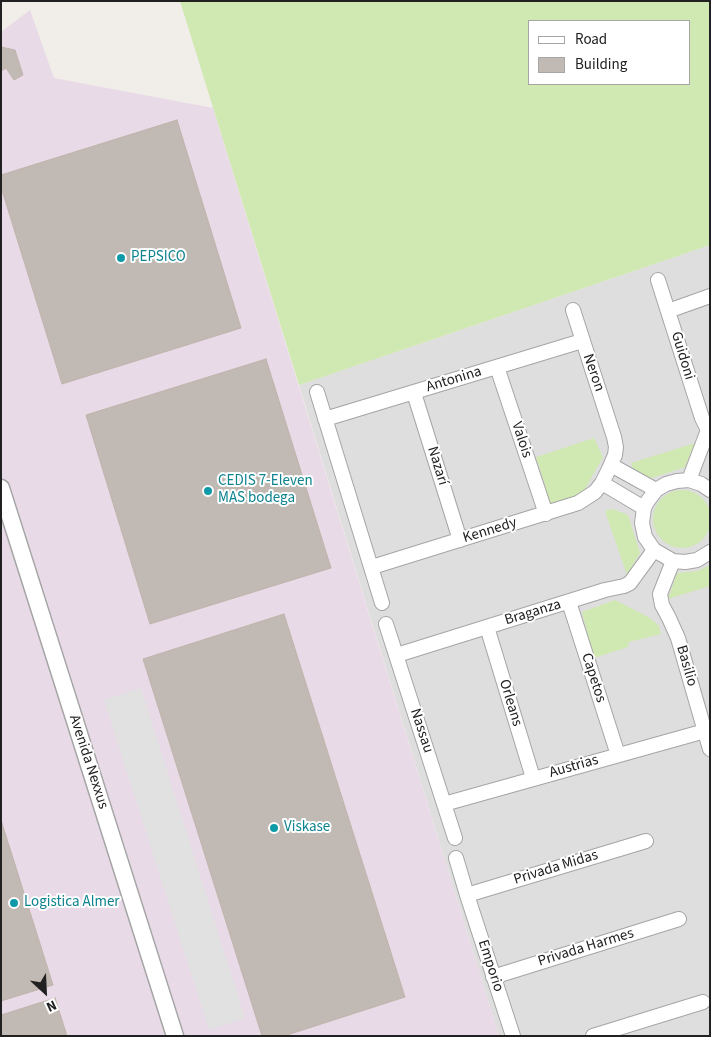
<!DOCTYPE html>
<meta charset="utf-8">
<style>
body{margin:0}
#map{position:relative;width:711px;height:1037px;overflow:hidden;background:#f1ede8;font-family:"Source Sans 3",sans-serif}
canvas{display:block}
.frame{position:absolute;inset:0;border:2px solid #212121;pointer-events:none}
.legend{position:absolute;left:528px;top:20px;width:162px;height:65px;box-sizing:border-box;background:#fff;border:1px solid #a6a6a6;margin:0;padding:6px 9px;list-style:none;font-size:15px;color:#212121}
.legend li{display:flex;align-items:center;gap:10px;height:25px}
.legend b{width:25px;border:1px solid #a6a6a6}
.north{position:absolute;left:20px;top:967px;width:50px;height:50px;-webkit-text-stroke:4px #fff;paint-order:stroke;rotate:155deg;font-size:14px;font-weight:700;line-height:20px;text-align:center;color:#212121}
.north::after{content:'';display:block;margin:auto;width:18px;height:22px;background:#212121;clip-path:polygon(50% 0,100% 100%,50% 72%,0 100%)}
</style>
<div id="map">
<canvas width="711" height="1037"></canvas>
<div class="frame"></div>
<ul class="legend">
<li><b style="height:6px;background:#fff"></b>Road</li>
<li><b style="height:14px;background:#c1b9b4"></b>Building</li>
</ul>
<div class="north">N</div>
</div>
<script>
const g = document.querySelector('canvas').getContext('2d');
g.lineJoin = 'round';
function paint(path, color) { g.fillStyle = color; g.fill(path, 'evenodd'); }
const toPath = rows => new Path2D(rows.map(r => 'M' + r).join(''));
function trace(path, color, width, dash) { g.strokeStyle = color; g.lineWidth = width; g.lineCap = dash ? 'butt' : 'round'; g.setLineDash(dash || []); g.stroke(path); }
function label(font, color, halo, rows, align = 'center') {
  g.font = font + ' "Source Sans 3",sans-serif'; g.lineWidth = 4; g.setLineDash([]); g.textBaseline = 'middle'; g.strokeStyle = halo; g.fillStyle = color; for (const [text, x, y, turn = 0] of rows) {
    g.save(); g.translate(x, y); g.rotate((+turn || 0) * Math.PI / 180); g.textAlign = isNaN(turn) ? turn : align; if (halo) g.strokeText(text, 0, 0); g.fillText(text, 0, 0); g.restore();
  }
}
const residential = toPath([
 [710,245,710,1036,499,1036,299,385]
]);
const industrial = toPath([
 [30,10,54,78,213,108,499,1036,1,1036,1,32]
]);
const grass = toPath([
 [180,1,710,1,710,245,299,385],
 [530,21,690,21,690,84,530,84],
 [594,438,603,457,581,496,551,505,536,457],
 [695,443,685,467,649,479,633,470,631,463],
 '653 519a29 29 0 1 1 58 0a29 29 0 1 1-58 0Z',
 [613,509,628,515,640,553,627,575,605,511],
 [710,565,710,586,668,599,677,573,698,571],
 [615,600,650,618,659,626,661,634,629,642,628,647,594,658,582,612]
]);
const parking = toPath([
 [141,688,245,1018,209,1030,104,700]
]);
const building = toPath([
 [1,47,15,50,23,75,14,80,6,68,1,71,1,47],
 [177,120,241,328,62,384,1,187,1,175,177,120],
 [266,359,331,568,150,624,86,415,266,359],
 [284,614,405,997,284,1036,262,1036,143,659,284,614],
 [1,820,53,985,1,1001,1,820],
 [55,998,67,1036,1,1036,1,1015,55,998]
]);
const minor = toPath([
 [658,280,702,418,708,430],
 [668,311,710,296],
 [497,367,546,514],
 [317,392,382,603],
 [414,393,460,540],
 [325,419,582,341],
 [611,465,656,490],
 [689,480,708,430],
 [602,483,644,508],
 [710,490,701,484,689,480,677,481,666,484,656,490,647,502,644,508,642,523,645,537,654,550,673,561,685,562,697,560,710,552],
 [673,561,660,594,662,605,669,618,678,638,710,749],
 [372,567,578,503,595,492,602,483,609,469,615,455,616,447,614,437,573,310],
 [569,602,618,755],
 [386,624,455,838],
 [487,627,533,778],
 [397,655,605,590,624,586,630,583,654,550],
 [444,804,705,731],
 [456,858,467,895,513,1036],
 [467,895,646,841],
 [493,977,679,919],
 [593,1036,703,1002]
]);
const tertiary = toPath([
 [1,488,175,1036]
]);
const markers = [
 [121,258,5,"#0f9aa8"],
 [208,491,5,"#0f9aa8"],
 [274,828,5,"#0f9aa8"],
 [14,903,5,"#0f9aa8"]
];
const cultureNames = [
 ["PEPSICO",131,258],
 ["CEDIS 7-Eleven",218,482],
 ["MAS bodega",218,499],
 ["Viskase",284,828],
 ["Logistica Almer",24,903]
];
const streetNames = [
 ["Guidoni",682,356,73],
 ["Neron",593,373,71],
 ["Antonina",454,380,-17],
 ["Valois",521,440,72],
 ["Nazarí",437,466,73],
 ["Kennedy",490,531,-17],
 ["Braganza",533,613,-17],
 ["Basilio",686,666,74],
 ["Capetos",593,678,72],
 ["Orleans",510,703,73],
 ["Nassau",421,731,72],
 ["Avenida Nexxus",88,762,72],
 ["Austrias",574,767,-16],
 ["Privada Midas",556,868,-17],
 ["Privada Harmes",586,948,-17],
 ["Emporio",490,966,72]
];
paint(residential, '#dfdede');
paint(industrial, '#e9dae8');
paint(grass, '#d0e8b1');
paint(parking, '#e1e1e1');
paint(building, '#c1b9b4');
trace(building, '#c2b3ab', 1);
trace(minor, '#a5a5a5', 16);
trace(tertiary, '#a5a5a5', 19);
trace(minor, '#fff', 14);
trace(tertiary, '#fff', 16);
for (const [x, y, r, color] of markers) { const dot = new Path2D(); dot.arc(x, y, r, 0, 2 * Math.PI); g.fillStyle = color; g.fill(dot); trace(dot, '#fff', 2); }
label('15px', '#0d838f', '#fff', cultureNames, 'left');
label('15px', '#212121', '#fff', streetNames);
</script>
